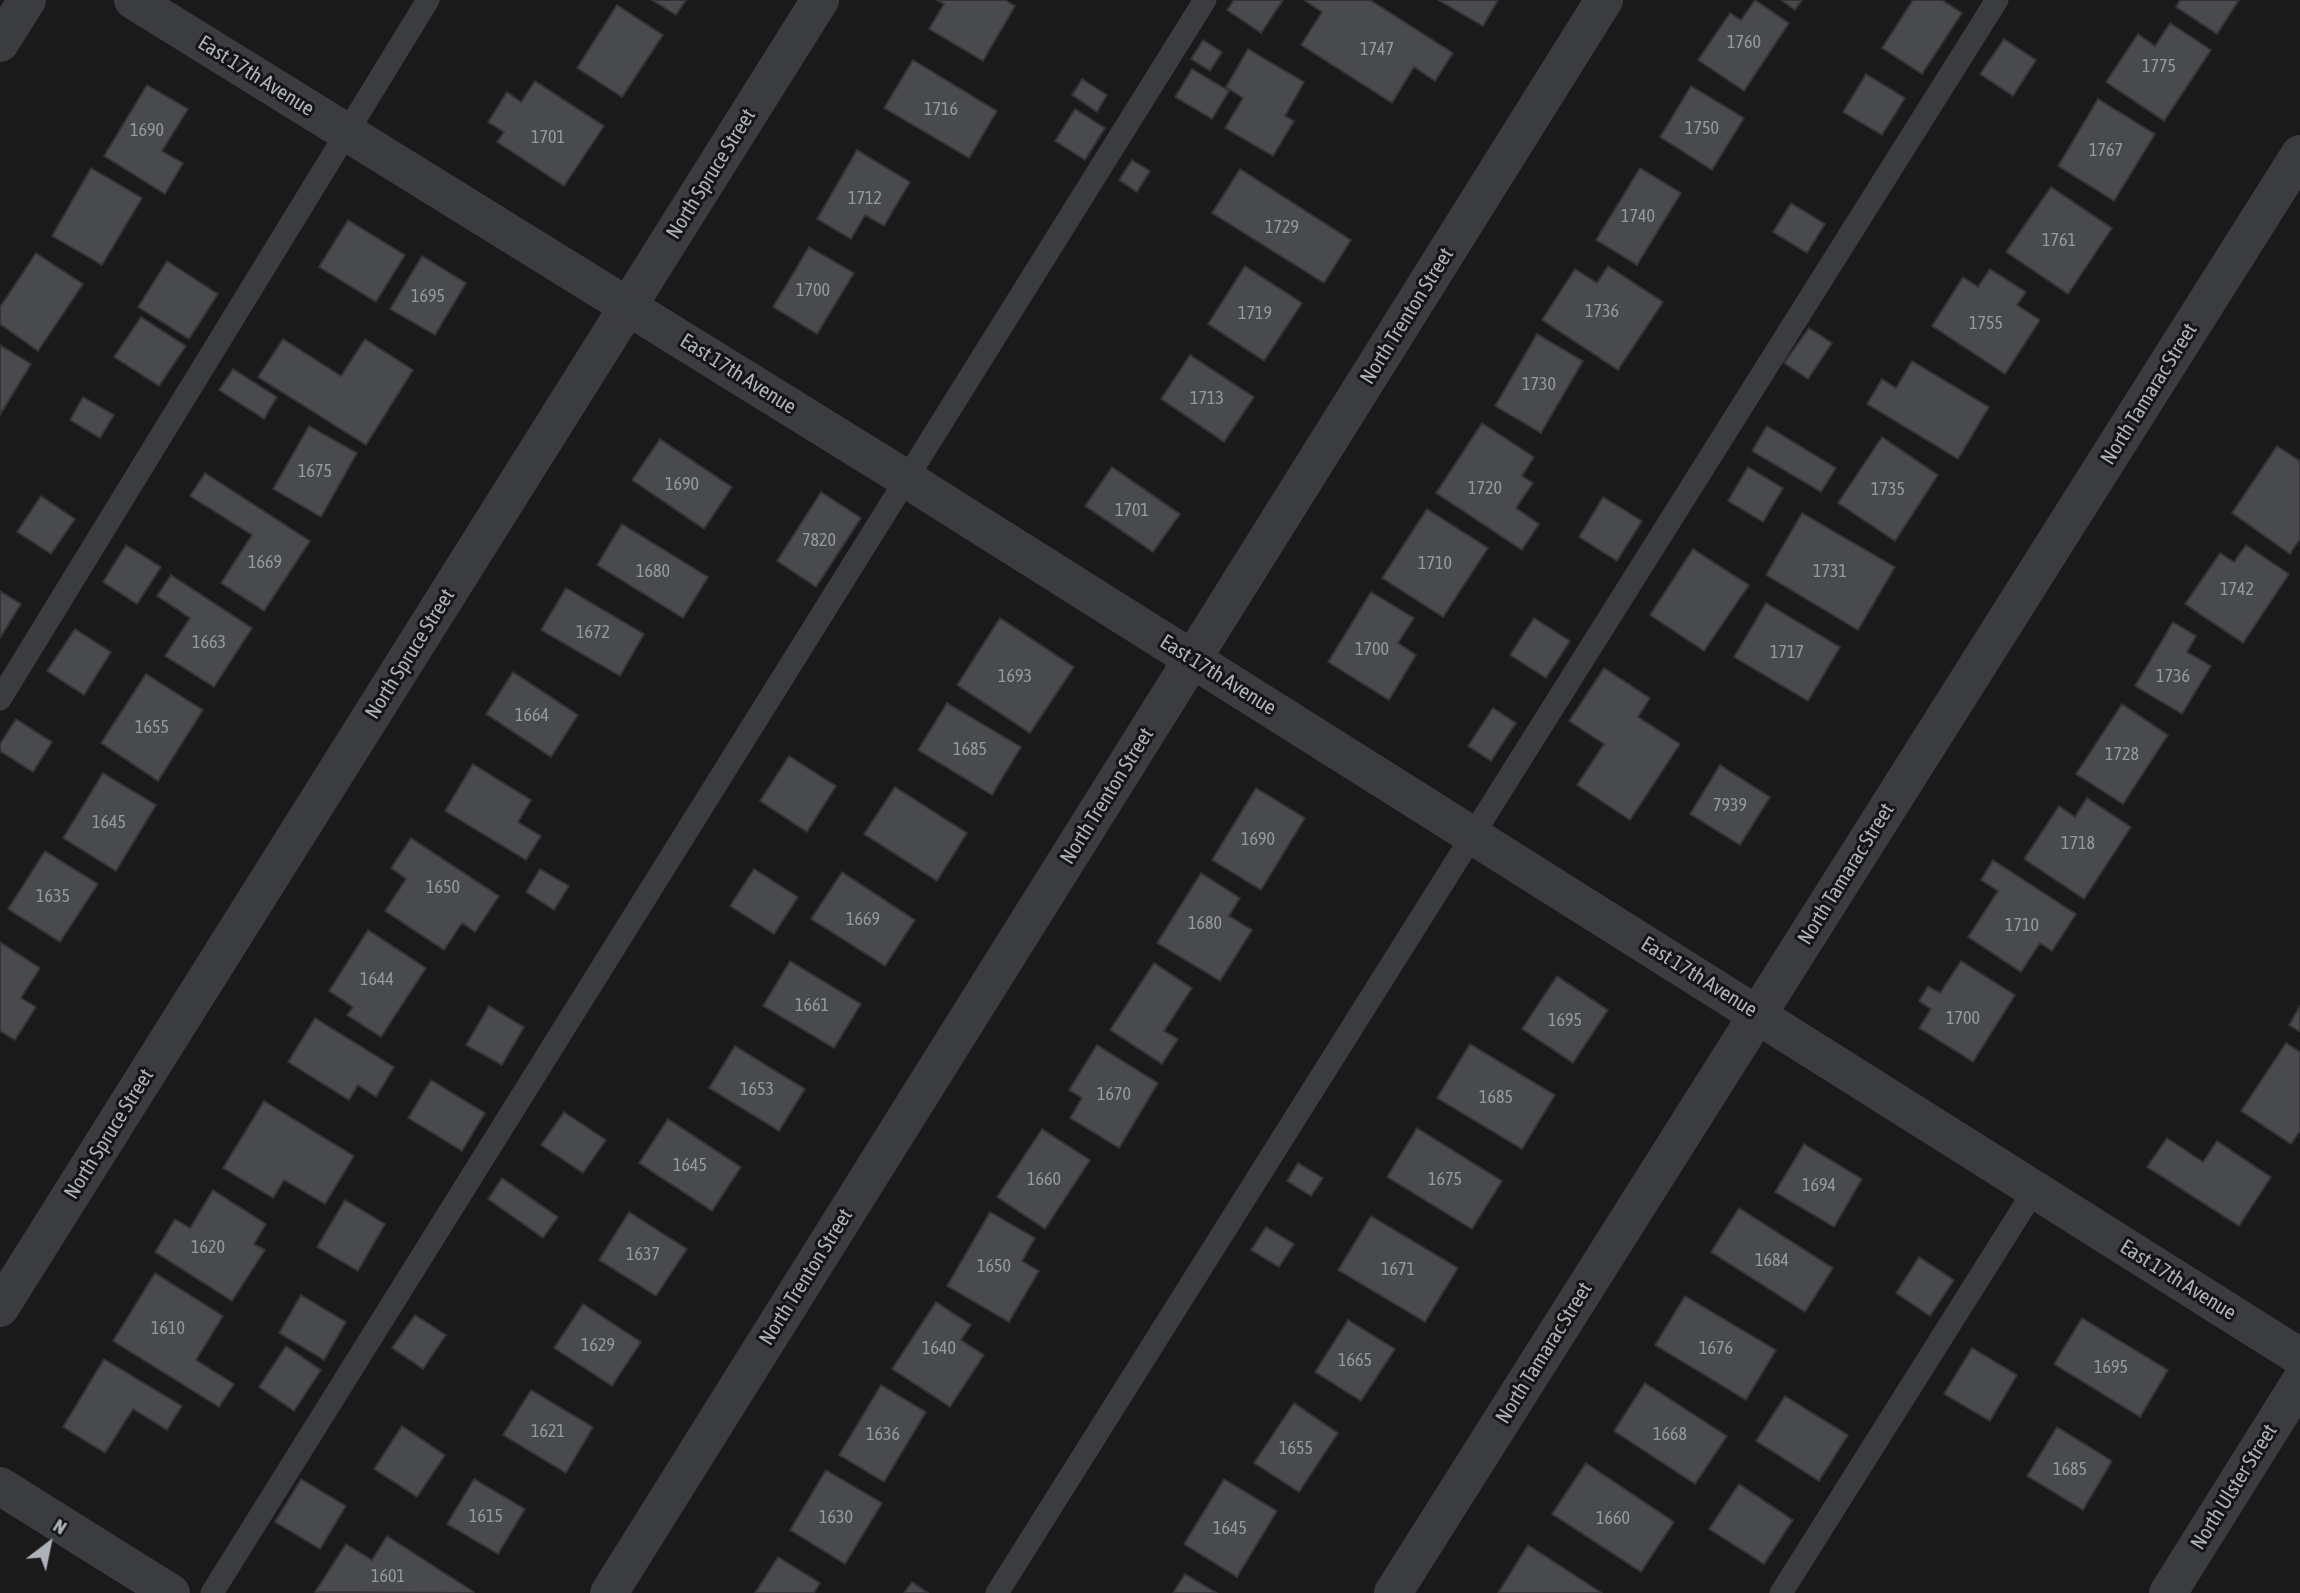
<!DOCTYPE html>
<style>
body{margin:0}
#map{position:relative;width:2300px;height:1593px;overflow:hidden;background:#1a1a1b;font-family:"Asap Condensed",sans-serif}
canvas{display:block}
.north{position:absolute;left:14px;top:1509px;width:70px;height:70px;-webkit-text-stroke:5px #151516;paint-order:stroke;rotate:32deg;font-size:19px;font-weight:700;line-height:28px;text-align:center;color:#aeb2b9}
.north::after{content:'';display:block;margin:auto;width:24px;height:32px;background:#aeb2b9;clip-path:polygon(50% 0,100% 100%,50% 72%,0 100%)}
</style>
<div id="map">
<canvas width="2300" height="1593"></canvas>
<div class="north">N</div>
</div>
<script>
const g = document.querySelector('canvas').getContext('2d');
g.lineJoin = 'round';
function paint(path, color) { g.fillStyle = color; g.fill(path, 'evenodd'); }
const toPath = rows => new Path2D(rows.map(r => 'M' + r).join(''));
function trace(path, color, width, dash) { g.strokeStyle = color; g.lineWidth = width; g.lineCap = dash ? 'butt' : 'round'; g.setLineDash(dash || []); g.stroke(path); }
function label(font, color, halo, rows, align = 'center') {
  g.font = font + ' "Asap Condensed",sans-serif'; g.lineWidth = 6; g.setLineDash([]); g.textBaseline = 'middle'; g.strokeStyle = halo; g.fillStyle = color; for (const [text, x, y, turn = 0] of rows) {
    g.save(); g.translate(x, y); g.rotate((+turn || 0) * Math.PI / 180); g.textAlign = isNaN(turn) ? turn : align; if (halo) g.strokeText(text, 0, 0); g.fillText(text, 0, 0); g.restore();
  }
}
const building = toPath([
 [652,0,686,0,676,15,652,0],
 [937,0,1005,0,1015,6,983,61,929,29,944,4,937,0],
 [1234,0,1283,0,1261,33,1227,10,1234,0],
 [1304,0,1370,0,1453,53,1435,81,1414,67,1392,103,1301,45,1322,12,1304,0],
 [1438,0,1498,0,1483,26,1438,0],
 [1755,0,1789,23,1744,91,1698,60,1730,13,1741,20,1755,0],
 [1781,0,1802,0,1795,10,1781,0],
 [1913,0,1942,0,1962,13,1922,74,1882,48,1913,0],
 [2180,0,2239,0,2217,34,2176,7,2180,0],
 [617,5,663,35,622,97,577,68,617,5],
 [2170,23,2211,50,2164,121,2106,82,2138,34,2155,46,2170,23],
 [2004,39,2036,60,2013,96,1980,74,2004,39],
 [1203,40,1222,52,1210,71,1191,59,1203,40],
 [1248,49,1304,82,1285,116,1294,121,1273,156,1225,128,1243,98,1226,87,1248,49],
 [913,60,997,111,969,158,884,108,913,60],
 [1192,69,1229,91,1212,119,1175,97,1192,69],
 [1866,74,1905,98,1882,135,1843,112,1866,74],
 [1082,79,1107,95,1097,112,1072,95,1082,79],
 [535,81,604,126,564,186,497,142,504,132,488,122,507,92,521,102,535,81],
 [147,85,188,109,162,151,183,163,165,194,104,156,147,85],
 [1691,86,1744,118,1712,170,1660,137,1691,86],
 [2098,99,2155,134,2114,201,2058,166,2098,99],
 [1075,109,1105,128,1085,160,1055,141,1075,109],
 [857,150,910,182,884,226,865,215,851,239,817,219,857,150],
 [1132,160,1150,171,1137,192,1119,180,1132,160],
 [91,168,142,198,102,265,52,236,91,168],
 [1640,168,1681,193,1637,265,1596,240,1640,168],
 [1240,169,1351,240,1324,283,1212,213,1240,169],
 [2051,187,2112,228,2068,294,2006,252,2051,187],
 [1791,203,1825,224,1807,253,1773,232,1791,203],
 [348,220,405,255,376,302,319,267,348,220],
 [809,247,854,273,817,334,773,307,809,247],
 [36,253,83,284,38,351,0,324,0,307,36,253],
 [422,256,466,283,435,335,390,309,422,256],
 [167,261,218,294,189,339,138,307,167,261],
 [1245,266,1302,303,1264,361,1208,324,1245,266],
 [1608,266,1663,302,1618,370,1542,320,1575,269,1597,283,1608,266],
 [1990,269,2026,292,2017,305,2040,320,2005,374,1932,326,1963,277,1978,287,1990,269],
 [141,317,186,346,159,386,114,357,141,317],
 [1809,328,1832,343,1808,379,1784,363,1809,328],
 [1537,334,1583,361,1541,433,1495,406,1537,334],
 [283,339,341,376,365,339,413,370,366,445,258,377,283,339],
 [0,345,31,364,0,415,0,345],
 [1190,355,1254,397,1224,442,1161,399,1190,355],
 [1912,361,1989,407,1958,459,1867,404,1882,379,1896,388,1912,361],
 [233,369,277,397,264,419,219,390,233,369],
 [83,397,114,415,100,438,70,420,83,397],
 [1482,423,1534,457,1522,476,1533,483,1516,508,1539,524,1522,550,1436,493,1482,423],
 [309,426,357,453,321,517,273,489,309,426],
 [1767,426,1836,468,1821,492,1752,451,1767,426],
 [1882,437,1938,475,1895,541,1838,503,1882,437],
 [660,439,732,487,704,529,632,480,660,439],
 [2277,446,2300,461,2300,539,2290,554,2232,513,2277,446],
 [1112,467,1180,514,1153,552,1085,506,1112,467],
 [1748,467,1783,488,1763,522,1728,501,1748,467],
 [205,473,310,541,264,611,221,583,252,535,190,496,205,473],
 [821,492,861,518,816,587,777,561,821,492],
 [41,496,75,519,51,554,17,532,41,496],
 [1603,497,1642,521,1617,561,1579,537,1603,497],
 [1427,509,1488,548,1443,617,1382,578,1427,509],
 [1802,513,1895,567,1858,630,1766,575,1802,513],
 [622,524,708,577,683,618,597,565,622,524],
 [126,545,161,567,137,604,103,582,126,545],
 [2246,545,2289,574,2243,643,2185,604,2220,553,2234,562,2246,545],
 [1693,549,1749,585,1704,651,1650,615,1693,549],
 [171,575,252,628,214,687,165,656,190,618,157,596,171,575],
 [566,588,644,634,620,676,541,630,566,588],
 [0,591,21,604,0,638,0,591],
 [1371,592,1414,618,1398,643,1416,655,1389,700,1328,662,1371,592],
 [1766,603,1840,647,1808,701,1734,657,1766,603],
 [1000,618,1074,667,1030,733,957,685,1000,618],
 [1534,618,1570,641,1546,678,1510,655,1534,618],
 [2173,622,2196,636,2187,652,2211,666,2182,714,2135,686,2173,622],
 [75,629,111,652,84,695,47,671,75,629],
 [1604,668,1650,698,1638,717,1680,744,1630,820,1577,785,1604,744,1569,721,1604,668],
 [513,672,578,715,551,757,486,714,513,672],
 [146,674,203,710,158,781,101,743,146,674],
 [947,703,1021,747,992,795,918,750,947,703],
 [2122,704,2168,735,2123,804,2076,774,2122,704],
 [1493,708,1516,723,1491,761,1468,746,1493,708],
 [16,719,52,742,33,772,0,751,0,744,16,719],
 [789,756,836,786,807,832,760,801,789,756],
 [473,764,531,800,518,822,541,836,526,860,445,811,473,764],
 [1720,765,1770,797,1740,845,1690,814,1720,765],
 [103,773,156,805,116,871,63,838,103,773],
 [895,787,967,833,937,881,864,834,895,787],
 [1256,788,1305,818,1261,890,1212,860,1256,788],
 [2087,798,2131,827,2084,899,2024,859,2059,806,2075,817,2087,798],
 [411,838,499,896,475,932,462,923,444,950,385,911,406,879,391,868,411,838],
 [45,851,98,884,60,942,8,909,45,851],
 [1993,860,2076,914,2052,951,2040,943,2021,972,1968,937,1998,891,1981,880,1993,860],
 [540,869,569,886,554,910,526,892,540,869],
 [754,869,798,897,774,934,730,906,754,869],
 [842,872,915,920,885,966,811,919,842,872],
 [1201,873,1240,898,1229,916,1252,930,1220,981,1157,943,1201,873],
 [368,930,426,968,381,1037,347,1015,353,1007,329,991,368,930],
 [0,942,40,968,21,998,36,1007,15,1040,0,1031,0,942],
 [790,961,861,1004,834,1048,763,1006,790,961],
 [1961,961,2015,995,1973,1062,1919,1028,1931,1009,1919,1001,1928,986,1940,993,1961,961],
 [1154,963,1192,988,1164,1031,1178,1039,1162,1064,1110,1030,1154,963],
 [1557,976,1608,1010,1573,1063,1522,1029,1557,976],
 [489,1006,524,1027,502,1065,466,1045,489,1006],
 [2300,1006,2300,1032,2289,1025,2300,1006],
 [315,1018,394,1067,376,1097,358,1085,349,1100,288,1062,315,1018],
 [2286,1043,2300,1052,2300,1131,2291,1144,2241,1111,2286,1043],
 [1470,1044,1555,1095,1522,1149,1437,1098,1470,1044],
 [1097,1045,1158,1083,1119,1148,1070,1118,1082,1098,1069,1090,1097,1045],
 [735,1046,805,1089,779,1131,709,1088,735,1046],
 [431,1080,485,1113,462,1151,408,1118,431,1080],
 [264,1101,354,1156,325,1204,284,1180,273,1198,223,1168,264,1101],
 [564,1112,606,1140,583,1173,541,1145,564,1112],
 [668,1119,741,1167,712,1211,639,1163,668,1119],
 [1417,1128,1502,1181,1472,1229,1387,1177,1417,1128],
 [1042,1129,1090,1160,1045,1229,997,1197,1042,1129],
 [2167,1138,2203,1162,2217,1141,2271,1177,2239,1226,2147,1167,2167,1138],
 [1804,1144,1862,1179,1834,1227,1775,1192,1804,1144],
 [1298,1163,1323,1178,1311,1196,1287,1181,1298,1163],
 [502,1178,558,1217,543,1238,488,1199,502,1178],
 [213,1190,266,1224,254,1244,265,1250,232,1301,155,1252,175,1219,190,1228,213,1190],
 [345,1200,385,1224,358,1271,317,1247,345,1200],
 [1739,1208,1833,1268,1805,1312,1711,1252,1739,1208],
 [629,1212,687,1249,656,1296,599,1260,629,1212],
 [990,1212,1035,1238,1022,1261,1039,1271,1009,1322,947,1286,990,1212],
 [1371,1216,1458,1268,1425,1322,1338,1270,1371,1216],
 [1266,1227,1294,1244,1279,1267,1251,1250,1266,1227],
 [1919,1257,1954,1280,1930,1316,1896,1293,1919,1257],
 [155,1273,223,1316,196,1360,234,1384,219,1407,113,1341,155,1273],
 [301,1295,346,1322,324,1360,279,1333,301,1295],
 [1685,1296,1776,1350,1746,1400,1655,1345,1685,1296],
 [936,1302,971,1325,961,1340,984,1355,950,1407,892,1369,936,1302],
 [583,1304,641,1342,612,1386,554,1348,583,1304],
 [415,1315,446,1335,423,1369,392,1348,415,1315],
 [2082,1318,2168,1370,2140,1417,2054,1364,2082,1318],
 [1348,1320,1395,1349,1361,1401,1315,1372,1348,1320],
 [286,1346,321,1370,294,1411,259,1387,286,1346],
 [1972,1348,2017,1375,1990,1421,1944,1394,1972,1348],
 [104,1359,182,1406,167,1430,133,1409,105,1453,63,1427,104,1359],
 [1645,1383,1727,1436,1695,1484,1614,1431,1645,1383],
 [881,1385,926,1412,884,1482,839,1455,881,1385],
 [531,1390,593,1427,566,1473,503,1435,531,1390],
 [1785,1396,1848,1435,1819,1481,1756,1441,1785,1396],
 [1294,1403,1338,1433,1299,1492,1254,1463,1294,1403],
 [402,1426,445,1455,417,1497,374,1469,402,1426],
 [2057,1427,2112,1461,2083,1510,2027,1476,2057,1427],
 [1586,1463,1674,1522,1641,1572,1552,1514,1586,1463],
 [826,1470,882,1503,845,1564,790,1530,826,1470],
 [301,1479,346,1506,320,1549,275,1522,301,1479],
 [474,1479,525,1509,498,1554,447,1524,474,1479],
 [1224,1479,1277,1511,1237,1577,1184,1544,1224,1479],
 [1739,1484,1793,1520,1764,1564,1709,1529,1739,1484],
 [387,1536,474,1592,473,1593,315,1592,346,1544,372,1560,387,1536],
 [1528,1545,1602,1593,1498,1593,1528,1545],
 [778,1557,820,1583,814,1593,755,1593,778,1557],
 [1185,1574,1217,1593,1173,1593,1185,1574],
 [912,1582,928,1593,904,1593,912,1582]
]);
const service = toPath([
 [0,699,428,0],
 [212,1593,1205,0],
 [997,1593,1997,0],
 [1781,1593,2035,1189]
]);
const minor = toPath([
 [0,1308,820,0],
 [0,1486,171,1593],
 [609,1593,1604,0],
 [1393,1593,2300,154],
 [2168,1593,2300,1382]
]);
const tertiary = toPath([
 [133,0,908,480,2300,1357],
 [0,43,27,0]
]);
const numberNames = [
 ["1760",1744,42],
 ["1747",1377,49],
 ["1775",2159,66],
 ["1716",941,109],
 ["1750",1702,128],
 ["1690",147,130],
 ["1701",548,137],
 ["1767",2106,150],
 ["1712",865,198],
 ["1740",1638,216],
 ["1729",1282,227],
 ["1761",2059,240],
 ["1700",813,290],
 ["1695",428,296],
 ["1736",1602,311],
 ["1719",1255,313],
 ["1755",1986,323],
 ["1730",1539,384],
 ["1713",1207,398],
 ["1675",315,471],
 ["1690",682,484],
 ["1720",1485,488],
 ["1735",1888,489],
 ["1701",1132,510],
 ["7820",819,540],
 ["1669",265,562],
 ["1710",1435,563],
 ["1680",653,571],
 ["1731",1830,571],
 ["1742",2237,589],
 ["1672",593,632],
 ["1663",209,642],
 ["1700",1372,649],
 ["1717",1787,652],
 ["1693",1015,676],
 ["1736",2173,676],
 ["1664",532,715],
 ["1655",152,727],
 ["1685",970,749],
 ["1728",2122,754],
 ["7939",1730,805],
 ["1645",109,822],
 ["1690",1258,839],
 ["1718",2078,843],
 ["1650",443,887],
 ["1635",53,896],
 ["1669",863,919],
 ["1680",1205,923],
 ["1710",2022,925],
 ["1644",377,979],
 ["1661",812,1005],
 ["1700",1963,1018],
 ["1695",1565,1020],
 ["1653",757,1089],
 ["1670",1114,1094],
 ["1685",1496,1097],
 ["1645",690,1165],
 ["1660",1044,1179],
 ["1675",1445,1179],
 ["1694",1819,1185],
 ["1620",208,1247],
 ["1637",643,1254],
 ["1684",1772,1260],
 ["1650",994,1266],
 ["1671",1398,1269],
 ["1610",168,1328],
 ["1629",598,1345],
 ["1640",939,1348],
 ["1676",1716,1348],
 ["1665",1355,1360],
 ["1695",2111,1367],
 ["1621",548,1431],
 ["1636",883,1434],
 ["1668",1670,1434],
 ["1655",1296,1448],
 ["1685",2070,1469],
 ["1615",486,1516],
 ["1630",836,1517],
 ["1660",1613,1518],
 ["1645",1230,1528],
 ["1601",388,1576]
];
const streetNames = [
 ["East 17th Avenue",256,76,32],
 ["North Spruce Street",711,174,-58],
 ["North Trenton Street",1407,316,-58],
 ["East 17th Avenue",738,374,32],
 ["North Tamarac Street",2149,394,-58],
 ["North Spruce Street",410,654,-58],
 ["East 17th Avenue",1218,675,32],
 ["North Trenton Street",1107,796,-58],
 ["North Tamarac Street",1846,874,-58],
 ["East 17th Avenue",1699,977,32],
 ["North Spruce Street",109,1134,-58],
 ["North Trenton Street",806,1277,-58],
 ["East 17th Avenue",2178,1280,32],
 ["North Tamarac Street",1544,1353,-58],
 ["North Ulster Street",2234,1487,-58]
];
paint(building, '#494a4d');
trace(building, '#343437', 2);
trace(service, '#3b3c40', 23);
trace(minor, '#3b3c40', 38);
trace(tertiary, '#3b3c40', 38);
label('18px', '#95989e', null, numberNames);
label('21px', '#aeb2b9', '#151516', streetNames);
</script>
